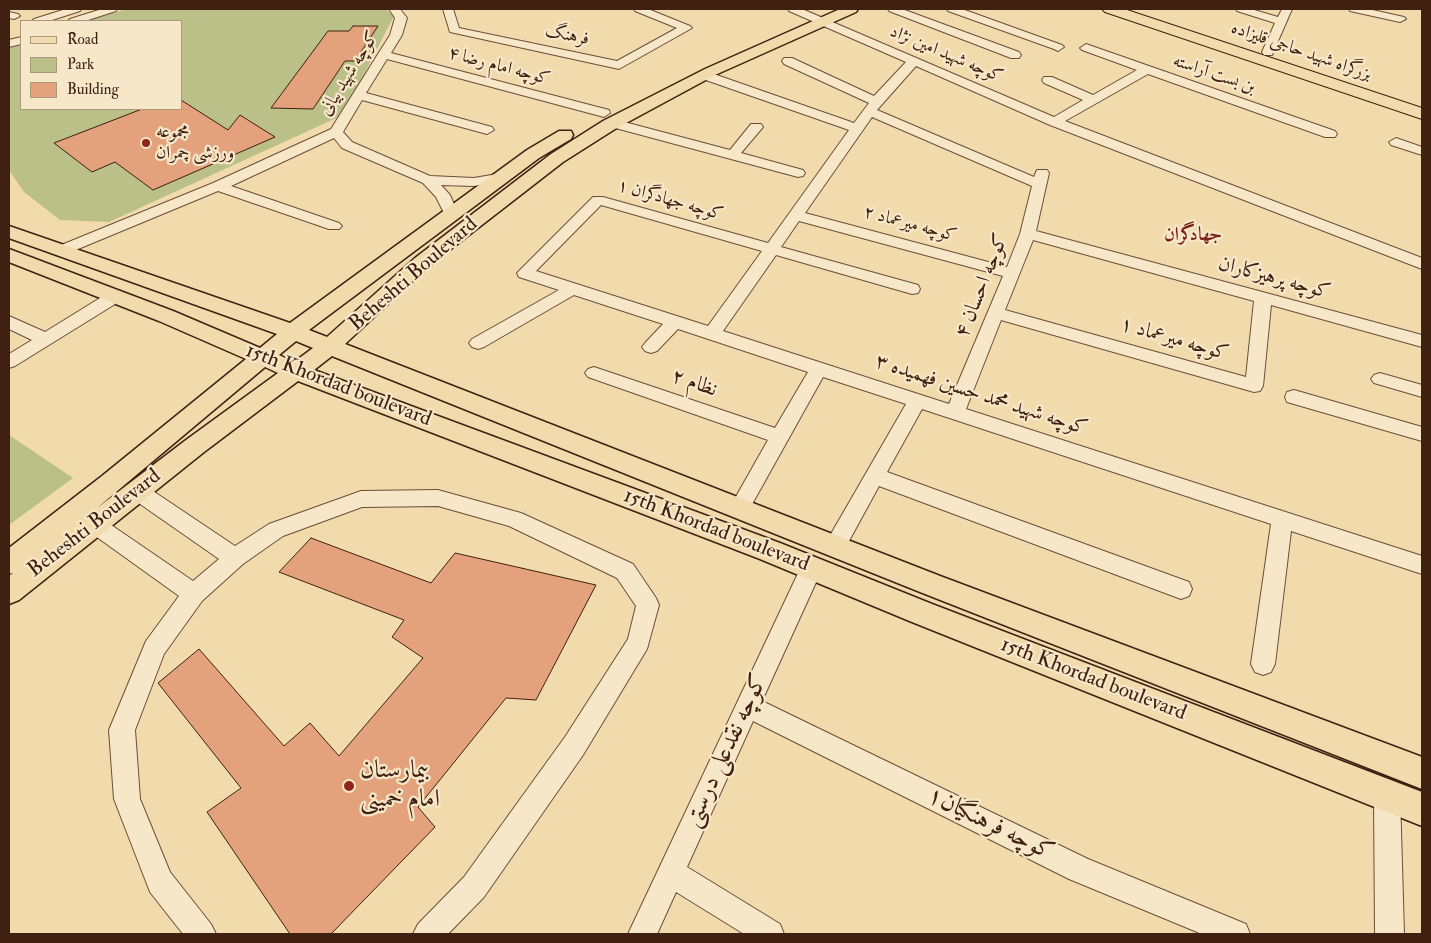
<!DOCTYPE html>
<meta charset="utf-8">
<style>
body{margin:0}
#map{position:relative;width:1431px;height:943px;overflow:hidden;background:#f1daac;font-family:"IM FELL Double Pica",serif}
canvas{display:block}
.frame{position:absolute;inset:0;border:10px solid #3f2011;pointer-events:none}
.legend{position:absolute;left:20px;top:20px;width:162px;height:90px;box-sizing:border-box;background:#f6e7c9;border:1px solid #ad977f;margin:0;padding:6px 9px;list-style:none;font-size:15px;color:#3f2011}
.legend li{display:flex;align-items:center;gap:10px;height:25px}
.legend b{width:25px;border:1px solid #ad977f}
</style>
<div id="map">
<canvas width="1431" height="943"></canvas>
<div class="frame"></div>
<ul class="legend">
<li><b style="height:6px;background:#f1daac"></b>Road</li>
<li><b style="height:14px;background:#bbc089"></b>Park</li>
<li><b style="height:14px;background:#e3a27b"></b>Building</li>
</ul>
</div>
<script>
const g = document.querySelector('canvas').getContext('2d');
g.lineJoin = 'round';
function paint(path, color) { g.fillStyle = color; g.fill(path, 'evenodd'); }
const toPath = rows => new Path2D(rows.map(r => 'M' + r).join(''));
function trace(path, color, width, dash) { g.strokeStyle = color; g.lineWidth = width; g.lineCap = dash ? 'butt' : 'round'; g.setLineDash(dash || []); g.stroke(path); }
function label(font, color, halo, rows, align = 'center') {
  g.font = font + ' "IM FELL Double Pica",Amiri,serif'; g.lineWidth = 4.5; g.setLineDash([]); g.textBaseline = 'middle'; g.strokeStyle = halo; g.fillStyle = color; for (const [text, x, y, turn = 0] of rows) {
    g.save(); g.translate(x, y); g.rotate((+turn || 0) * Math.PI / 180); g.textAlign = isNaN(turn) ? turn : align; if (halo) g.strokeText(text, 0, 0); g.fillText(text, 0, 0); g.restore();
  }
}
const green = toPath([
 [127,9,385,9,394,16,343,115,109,222,60,220,24,192,9,170,9,47,21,43,21,109,181,109,181,21,85,21],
 [9,435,73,478,9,525]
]);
const building = toPath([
 [353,26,378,26,355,61,345,61,313,109,271,108,328,31,349,31,353,26],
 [181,100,228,130,240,115,275,137,153,190,115,162,92,172,54,143,142,109,181,109,181,100],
 [311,538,431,583,455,553,596,585,536,700,506,698,418,807,435,827,331,934,290,934,207,812,241,788,158,683,199,649,284,746,310,723,339,756,423,658,392,637,404,620,279,572,311,538]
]);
const minor = toPath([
 [66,9,81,9,80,11,49,21,32,21,34,19,66,9],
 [102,9,117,9,116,11,85,21,68,21,70,19,102,9],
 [389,9,400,9,407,18,402,35,391,53,609,110,610,113,604,117,387,59,366,93,492,127,494,130,487,134,362,100,343,132,352,142,430,176,474,178,503,173,508,174,510,177,508,180,474,186,441,185,450,195,458,214,456,217,446,217,436,197,423,183,342,148,334,138,231,186,339,223,342,226,339,229,329,229,218,191,66,254,54,254,52,251,54,248,213,183,331,129,390,35,395,18,389,9],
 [443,9,453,9,459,28,617,61,677,28,635,11,634,9,648,9,690,26,692,28,619,69,450,32,443,9],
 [788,9,802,9,1054,117,1083,100,1044,83,1042,80,1044,77,1052,77,1093,95,1137,70,1082,50,1080,48,1086,44,1335,131,1337,134,1335,137,1325,137,1148,74,1065,121,1422,258,1422,269,1050,125,916,66,877,110,1034,177,1037,170,1047,170,1049,173,1036,231,1422,335,1422,347,1271,305,1263,386,1260,391,1254,392,1001,320,966,409,1422,556,1422,574,1291,531,1275,664,1271,672,1263,675,1255,672,1251,664,1271,524,922,409,887,472,1189,582,1192,589,1189,596,1181,599,1173,596,879,486,843,552,835,555,827,552,824,546,906,404,823,377,746,515,739,517,732,515,729,509,768,440,588,377,585,373,588,369,594,367,600,369,775,428,808,372,678,329,657,351,651,353,645,351,642,347,645,343,663,324,574,295,484,347,478,349,472,347,469,343,472,339,559,290,519,277,517,273,593,197,603,197,768,243,849,130,700,78,698,75,700,72,708,72,854,123,869,103,784,64,782,61,784,58,792,58,874,96,906,62,789,11,788,9],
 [872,117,1032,186,1020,234,1007,267,805,213,872,117],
 [601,205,762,251,708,326,536,271,601,205],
 [799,221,1003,276,949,404,723,331,776,255,912,294,918,293,920,289,918,285,781,247,799,221],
 [1033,240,1254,301,1246,377,1005,310,1033,240],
 [888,9,902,9,1019,52,1021,55,1019,58,1011,58,889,11,888,9],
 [947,9,962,9,1062,45,1064,47,1058,51,1054,49,948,11,947,9],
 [1236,9,1251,9,1278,17,1282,9,1292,9,1272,55,1264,55,1262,52,1275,23,1237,11,1236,9],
 [1349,9,1368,9,1404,17,1406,19,1400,22,1350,11,1349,9],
 [9,12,18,14,20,16,14,19,9,18,9,12],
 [21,37,21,44,9,47,9,40,21,37],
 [613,119,730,150,751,124,761,124,763,127,741,153,803,170,805,173,803,176,798,177,608,126,606,123,608,120,613,119],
 [1396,138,1422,147,1422,155,1391,145,1389,142,1396,138],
 [114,292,120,293,122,297,120,301,15,366,9,368,9,354,32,340,9,329,9,316,45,332,108,293,114,292],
 [1380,373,1422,385,1422,397,1374,383,1371,379,1374,375,1380,373],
 [1294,390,1422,427,1422,441,1287,402,1285,397,1287,392,1294,390],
 [137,483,144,485,235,546,269,524,361,491,438,490,521,513,633,564,656,598,659,605,647,649,583,755,484,897,448,934,413,934,418,924,464,877,565,737,628,639,636,606,617,578,509,526,438,506,362,507,283,536,243,564,202,601,164,654,135,730,140,799,170,872,211,924,216,934,183,934,150,892,114,799,109,730,146,641,179,596,87,530,83,524,87,518,94,516,101,518,193,581,219,559,130,497,127,491,130,485,137,483],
 [812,558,820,561,823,567,762,701,1088,859,1246,924,1250,934,1202,934,1069,879,753,721,687,867,780,924,784,934,744,934,676,892,657,934,628,934,801,567,804,561,812,558],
 [1387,782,1396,786,1400,795,1404,934,1375,934,1374,795,1378,786,1387,782]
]);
const major = toPath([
 [840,9,858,9,856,12,715,75,615,129,563,162,429,266,345,344,940,576,1422,757,1422,789,920,592,332,356,314,370,780,543,932,604,1422,792,1422,826,912,622,760,559,298,381,204,452,19,600,9,604,9,576,13,573,9,574,9,548,102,476,246,359,159,321,9,262,9,249,173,311,260,348,277,334,9,238,9,226,290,323,527,150,559,131,571,131,573,135,571,139,539,158,309,330,327,337,415,258,551,154,603,121,705,69,840,9],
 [296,341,313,348,294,362,279,355,296,341],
 [265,367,278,373,186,440,97,508,265,367]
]);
const highway = toPath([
 [1102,9,1124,9,1422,108,1422,119,1105,12,1102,9]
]);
const markers = [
 [146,143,5,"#8f2418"],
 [349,786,6,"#8f2418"]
];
const farStreetnames = [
 ["فرهنگ",567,36,12],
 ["بزرگراه شهید حاجی قلیزاده",1301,52,19],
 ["کوچه شهید امین نژاد",946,55,23],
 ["کوچه امام رضا ۴",499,67,15],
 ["کوچه شهید بیانی",350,74,-58],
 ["بن بست آراسته",1214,75,19],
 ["کوچه جهادگران ۱",670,201,16],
 ["کوچه میرعماد ۲",910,225,15]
];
const farPoinames = [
 ["مجموعه",156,133],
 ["ورزشی چمران",156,154]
];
const farNeighbourhoodnames = [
 ["جهادگران",1193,236]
];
const streetNames = [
 ["Beheshti Boulevard",414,275,-41],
 ["کوچه پرهیزکاران",1274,279,15],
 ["کوچه احسان ۴",983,286,-68],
 ["کوچه میرعماد ۱",1174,340,16],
 ["نظام ۲",694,384,19],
 ["15th Khordad boulevard",338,386,21],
 ["کوچه شهید محمد حسین فهمیده ۳",981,396,18],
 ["Beheshti Boulevard",95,524,-38],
 ["15th Khordad boulevard",716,531,21],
 ["15th Khordad boulevard",1093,680,21]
];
const nearStreetnames = [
 ["کوچه نقدعلی درستی",727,751,-65],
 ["کوچه فرهنگیان۱",990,825,26]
];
const nearPoinames = [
 ["بیمارستان",360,772],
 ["امام خمینی",360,801]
];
paint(green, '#bbc089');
paint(building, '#e3a27b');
trace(building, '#3f2011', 1);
trace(minor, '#6c4e38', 2);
trace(major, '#3f2011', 3);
trace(highway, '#3f2011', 2);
paint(minor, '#f6e7c9');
paint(major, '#f1daac');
paint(highway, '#f1daac');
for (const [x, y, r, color] of markers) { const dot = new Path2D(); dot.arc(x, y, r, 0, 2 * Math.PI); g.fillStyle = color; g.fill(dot); trace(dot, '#f6e7c9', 2); }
label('18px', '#3f2011', '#f6e7c9', farStreetnames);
label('18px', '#3f2011', '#f6e7c9', farPoinames, 'left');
label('bold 19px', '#7a1f14', '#f6e7c9', farNeighbourhoodnames);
label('21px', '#3f2011', '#f6e7c9', streetNames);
label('25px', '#3f2011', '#f6e7c9', nearStreetnames);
label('25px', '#3f2011', '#f6e7c9', nearPoinames, 'left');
</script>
